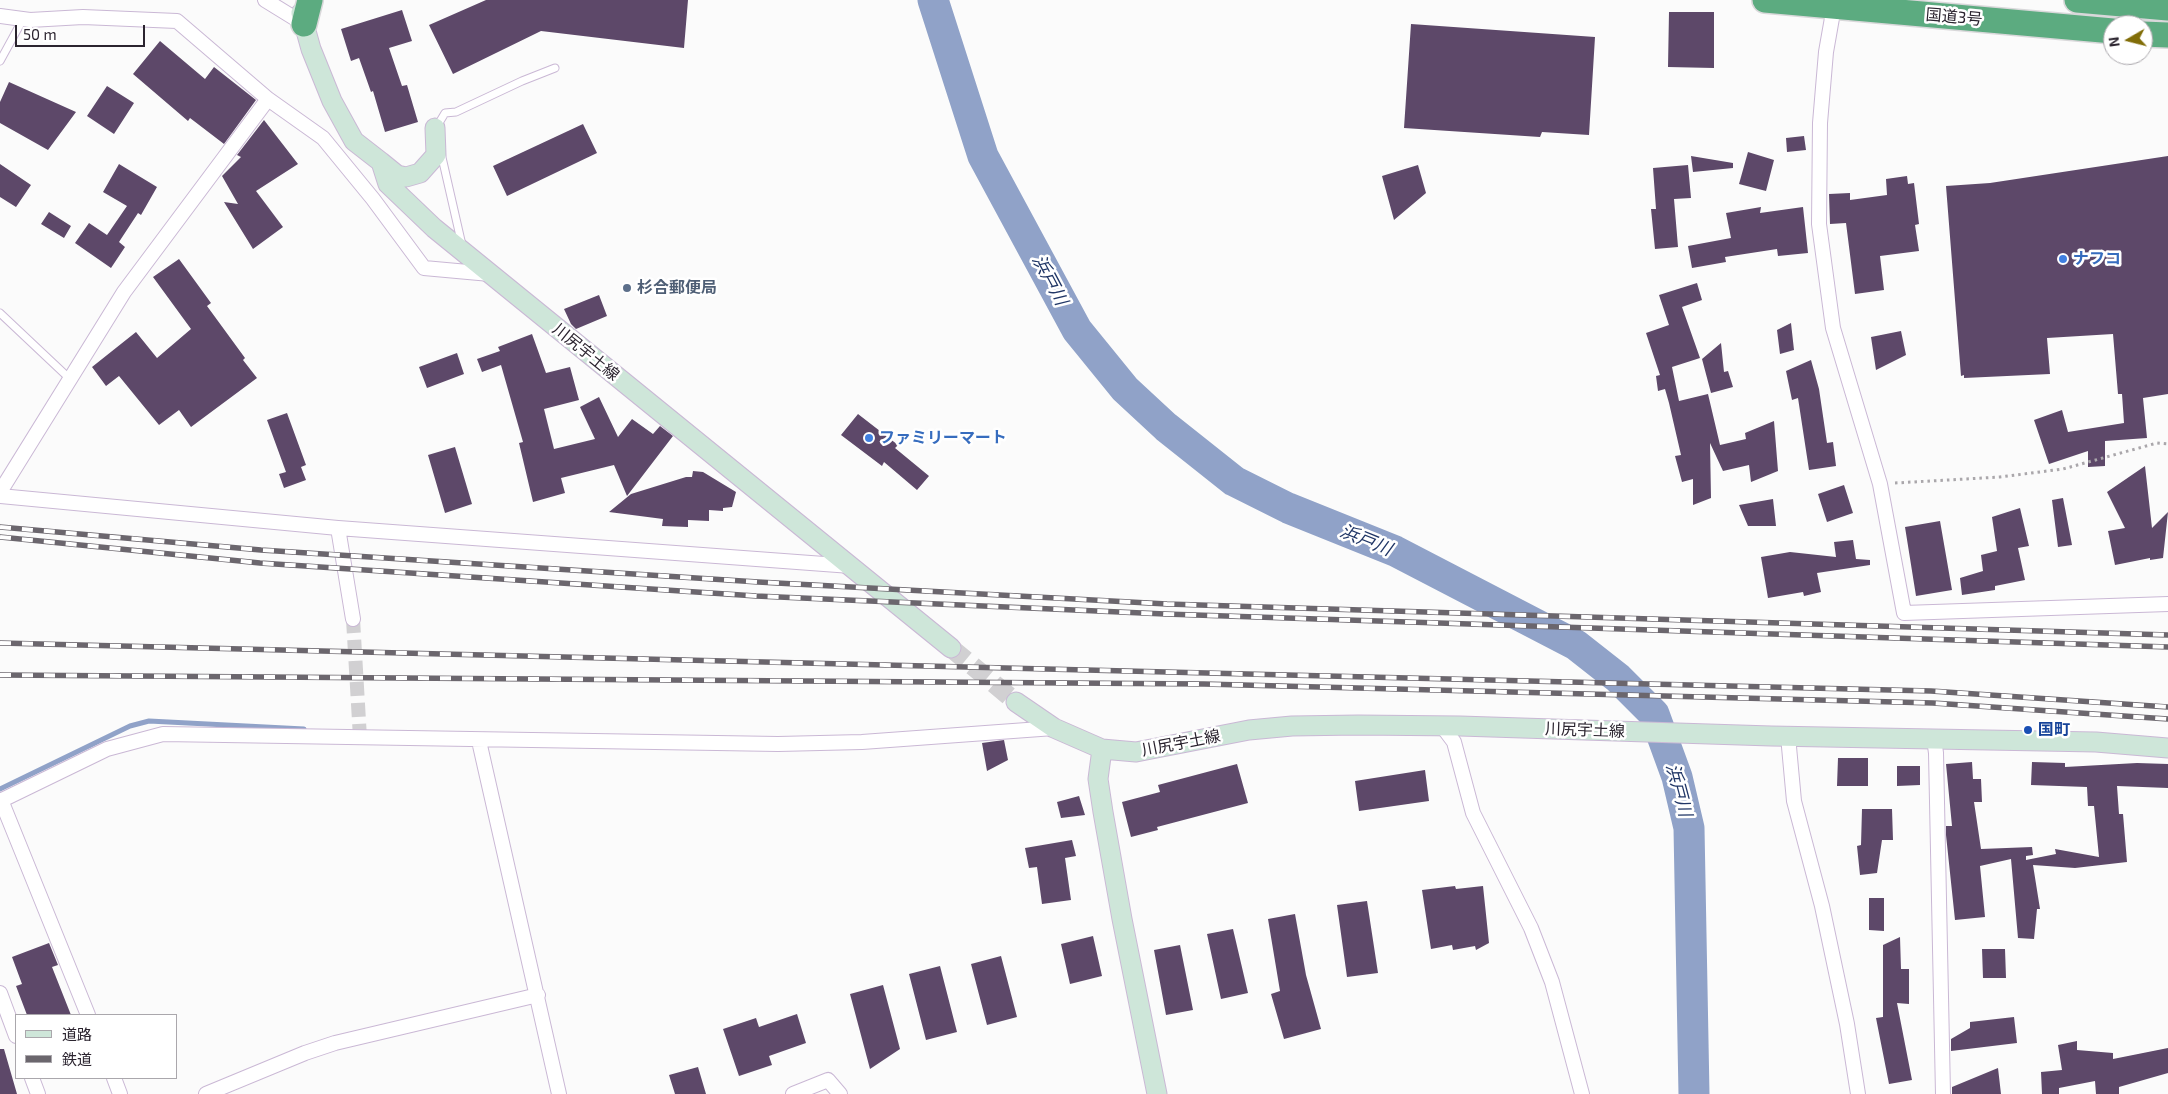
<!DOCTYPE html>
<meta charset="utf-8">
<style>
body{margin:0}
#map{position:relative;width:2168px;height:1094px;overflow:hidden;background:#fbfbfb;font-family:"Exo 2","Noto Sans JP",sans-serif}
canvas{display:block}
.legend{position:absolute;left:15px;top:1014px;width:162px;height:65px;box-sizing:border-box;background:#fff;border:1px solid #aaa7ac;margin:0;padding:6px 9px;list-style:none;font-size:15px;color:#2b242f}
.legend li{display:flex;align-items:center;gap:10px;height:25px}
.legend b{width:25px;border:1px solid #aaa7ac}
.north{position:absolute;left:2103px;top:15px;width:50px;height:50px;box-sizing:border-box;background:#fff;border:1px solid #aaa7ac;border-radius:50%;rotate:262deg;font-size:14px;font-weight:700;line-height:20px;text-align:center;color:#2b242f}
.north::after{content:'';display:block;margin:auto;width:18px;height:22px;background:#816d08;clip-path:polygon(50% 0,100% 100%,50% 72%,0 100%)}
.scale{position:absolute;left:15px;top:25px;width:130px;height:22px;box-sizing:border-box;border:2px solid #2b242f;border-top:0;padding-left:6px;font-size:15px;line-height:18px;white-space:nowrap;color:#2b242f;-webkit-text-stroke:4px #fff;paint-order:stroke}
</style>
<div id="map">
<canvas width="2168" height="1094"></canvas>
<ul class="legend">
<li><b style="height:6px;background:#cee6d9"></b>道路</li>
<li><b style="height:6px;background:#6b666d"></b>鉄道</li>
</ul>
<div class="north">N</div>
<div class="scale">50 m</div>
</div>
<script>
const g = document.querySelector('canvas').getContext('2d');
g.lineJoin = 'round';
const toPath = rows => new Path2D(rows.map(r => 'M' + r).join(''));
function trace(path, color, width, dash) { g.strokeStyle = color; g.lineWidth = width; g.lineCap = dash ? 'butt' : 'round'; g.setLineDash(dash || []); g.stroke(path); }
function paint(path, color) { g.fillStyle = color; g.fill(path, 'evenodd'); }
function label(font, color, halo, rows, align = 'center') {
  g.font = font + ' "Exo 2","Noto Sans JP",sans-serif'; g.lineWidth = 5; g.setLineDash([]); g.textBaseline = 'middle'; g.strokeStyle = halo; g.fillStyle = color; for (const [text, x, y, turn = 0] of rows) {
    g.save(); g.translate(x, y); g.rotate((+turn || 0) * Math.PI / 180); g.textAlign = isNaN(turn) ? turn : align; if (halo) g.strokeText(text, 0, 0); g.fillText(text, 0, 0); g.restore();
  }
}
const stream = toPath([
 [0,789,130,726,149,721,304,729]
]);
const river = toPath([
 [933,0,983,156,1077,330,1125,389,1166,427,1234,481,1288,508,1395,551,1576,645,1618,678,1654,714,1677,777,1689,828,1694,1094]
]);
const building = toPath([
 [486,0,688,0,684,48,541,31,453,74,429,25],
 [402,10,412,41,389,48,402,86,407,85,418,122,385,132,373,91,371,92,359,58,351,61,341,29],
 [1669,12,1714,12,1714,68,1668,67],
 [1411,24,1595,37,1589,135,1542,132,1540,137,1404,128],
 [160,41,205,79,214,67,256,100,224,144,190,118,188,121,133,74],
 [9,82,76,112,48,150,0,123,0,102],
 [107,86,134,103,114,134,87,116],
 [264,120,298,164,256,191,283,227,253,249,224,202,238,204,222,176,241,157,237,155],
 [583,124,597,153,507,196,493,166],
 [1804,136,1806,150,1787,152,1786,138],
 [1748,152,1774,160,1766,191,1739,184],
 [1691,156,1733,163,1733,168,1693,172],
 [2168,156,2168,394,2143,398,2147,438,2105,441,2105,466,2088,467,2088,451,2049,464,2034,420,2062,410,2068,432,2124,423,2122,394,2118,394,2113,334,2047,338,2050,374,1964,378,1964,375,1961,376,1946,186,1990,183],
 [0,164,31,185,16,207,0,197],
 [119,164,157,187,141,215,138,213,119,242,125,247,111,268,75,243,89,223,107,235,127,206,103,192],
 [1418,165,1426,193,1394,220,1382,176],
 [1688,165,1691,198,1674,199,1678,247,1655,249,1651,209,1656,209,1653,168],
 [1907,176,1908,184,1914,183,1919,224,1915,225,1919,251,1880,256,1884,290,1855,294,1846,223,1830,224,1829,194,1850,193,1850,200,1887,195,1886,179],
 [1761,207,1760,213,1803,207,1808,253,1778,256,1777,249,1725,257,1726,262,1692,268,1688,246,1731,238,1726,213],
 [49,212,71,226,64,238,41,224],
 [179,259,211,303,207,306,245,358,243,360,257,378,191,427,179,410,159,425,119,376,106,386,92,367,136,332,157,358,191,329,153,277],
 [1697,283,1702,300,1682,307,1700,358,1672,367,1679,401,1708,394,1720,445,1746,439,1745,433,1774,421,1778,471,1751,482,1749,465,1723,471,1710,443,1711,498,1693,505,1693,479,1682,482,1675,456,1681,455,1669,403,1665,389,1658,391,1656,376,1660,375,1646,333,1669,325,1659,295],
 [599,295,607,316,576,329,571,324,564,309],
 [1791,323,1794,350,1780,354,1777,330],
 [1901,331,1906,355,1876,370,1871,337],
 [532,334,546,373,570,367,579,400,544,409,554,449,595,439,580,407,599,397,618,437,632,419,653,434,660,426,673,436,627,496,614,465,561,478,565,493,533,502,519,443,523,442,501,365,482,372,477,359,500,351,498,347],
 [1721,343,1724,372,1728,371,1733,387,1711,393,1702,359],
 [457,353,464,374,427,388,419,367],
 [1811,360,1819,389,1827,443,1833,442,1836,466,1809,470,1798,398,1792,400,1786,371],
 [287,413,306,465,301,467,306,480,284,488,279,474,286,472,267,420],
 [858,414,898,445,895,448,929,476,917,490,884,462,882,466,841,435],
 [455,447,472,504,445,513,428,455],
 [2145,466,2152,528,2168,512,2163,558,2150,560,2150,558,2115,565,2108,531,2125,528,2107,492],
 [693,471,703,472,736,492,732,507,723,508,723,511,709,510,709,521,688,520,688,527,662,526,663,519,609,512,631,494,686,477,692,477],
 [1844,485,1853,513,1827,522,1818,494],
 [2063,498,2072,545,2058,547,2052,500],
 [1773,499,1776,526,1748,526,1739,505],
 [2020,508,2029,546,2018,548,2025,580,1995,586,1995,590,1962,595,1960,578,1983,571,1981,555,1997,551,1992,517],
 [1940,521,1952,590,1916,596,1905,527],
 [1853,540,1856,559,1870,560,1870,565,1817,573,1821,592,1804,596,1803,592,1768,598,1761,557,1790,552,1836,557,1834,542],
 [1004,740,1008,760,987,771,982,743],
 [1838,758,1868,758,1868,786,1837,786],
 [1972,762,1973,779,1981,779,1982,802,1974,802,1981,849,2032,847,2033,855,2026,856,2026,860,2056,854,2055,849,2099,857,2094,806,2088,806,2087,787,2031,785,2032,762,2065,763,2065,767,2137,763,2168,764,2168,788,2117,786,2119,814,2123,814,2127,862,2075,868,2033,865,2040,909,2037,909,2034,939,2018,938,2011,859,1980,866,1985,917,1955,920,1946,835,1946,826,1952,826,1946,764],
 [1237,764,1248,803,1157,827,1158,830,1131,837,1122,802,1160,792,1158,785],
 [1897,766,1920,766,1920,785,1897,786],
 [1425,770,1429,801,1359,811,1355,781],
 [1079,796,1085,815,1061,818,1057,802],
 [1862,809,1892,809,1893,840,1882,840,1877,873,1860,875,1857,846,1861,845],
 [1072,840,1076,856,1065,858,1071,900,1042,904,1037,867,1029,868,1025,848],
 [1455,886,1456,889,1483,886,1489,943,1476,950,1475,946,1453,950,1452,945,1431,949,1422,890],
 [1869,898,1884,898,1884,931,1869,930],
 [1367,901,1378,973,1347,977,1337,905],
 [1295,914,1306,975,1321,1029,1284,1039,1271,994,1280,991,1268,919],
 [1233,929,1248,993,1221,999,1207,934],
 [1093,936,1102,976,1070,984,1061,944],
 [1900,937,1901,969,1909,969,1909,1004,1897,1003,1912,1080,1889,1084,1876,1018,1883,1017,1883,945],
 [49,943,58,965,52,967,71,1015,27,1015,16,986,22,984,12,957],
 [1180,945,1193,1010,1166,1015,1154,950],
 [1982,949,2005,949,2006,978,1983,978],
 [1001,956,1017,1017,987,1025,971,964],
 [940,966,957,1032,926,1040,909,974],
 [883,985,900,1049,870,1069,850,994],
 [797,1014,806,1043,769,1056,772,1065,739,1076,723,1029,756,1018,759,1027],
 [2014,1017,2017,1043,1951,1051,1951,1039,1970,1028,1970,1022],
 [2077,1041,2077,1050,2113,1053,2113,1059,2168,1048,2168,1073,2119,1087,2119,1094,2096,1094,2095,1081,2059,1088,2059,1094,2042,1094,2041,1072,2062,1070,2058,1045],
 [0,1049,4,1049,17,1094,0,1094],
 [698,1067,706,1094,675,1094,669,1075],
 [1998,1068,2001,1094,1952,1094,1952,1087]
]);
const streetTunnel = toPath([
 [353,619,360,738]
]);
const secondaryTunnel = toPath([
 [951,648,1016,702]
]);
const path = toPath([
 [1895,483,2000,477,2063,469,2157,443,2168,444]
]);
const lane = toPath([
 [0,61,23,19],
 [436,128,445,113,456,112,522,81,555,68],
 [441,153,462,245],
 [0,313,70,379]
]);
const street = toPath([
 [265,0,304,24],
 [1835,1,1826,52,1820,123,1819,224,1833,328,1880,484,1904,613,2168,604],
 [0,16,30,20,83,17,177,21,268,99,323,138,373,199,424,268,490,274],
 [0,492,124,292,268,99],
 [0,496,338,528,851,566],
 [338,528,353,619],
 [1442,726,1454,742,1473,813,1531,928,1552,982,1582,1094],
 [1788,736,1794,801,1822,906,1847,1024,1858,1094],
 [1934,739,1936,753,1943,1094],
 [479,741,559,1094],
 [1,800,88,1015],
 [0,801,107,749,163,734,778,744,862,742,1054,728],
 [0,993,16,1036],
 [32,1078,38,1094],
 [114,1078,120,1094],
 [206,1094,305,1053,335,1043,538,995],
 [793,1094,828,1080,840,1094]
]);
const secondary = toPath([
 [301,13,311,49,332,101,354,141,381,162,388,184,434,228,951,648],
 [381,162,397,175,406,177,420,173,436,155,435,128],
 [1016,702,1054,728,1102,749,1136,752,1249,730,1292,726,1358,725,1460,726,1771,736,2096,742,2168,748],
 [1102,749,1098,779,1103,812,1122,919,1157,1094]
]);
const highway = toPath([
 [1765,0,2113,31],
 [2077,0,2168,8],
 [304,24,310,0],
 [2143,34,2168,35]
]);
const rail = toPath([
 [0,527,261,550,758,582,1167,604,2168,635],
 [0,537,260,563,756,596,1165,614,2168,647],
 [0,643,1931,691,2168,707],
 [0,675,1204,684,1933,703,2168,719]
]);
const markers = [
 [2063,259,5,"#3f7fe0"],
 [627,288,5,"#5c6f8a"],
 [869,438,5,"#3f7fe0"],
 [2028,730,5,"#1a4fb4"]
];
const streetNames = [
 ["国道3号",1954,17,5],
 ["川尻宇土線",586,352,39],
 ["川尻宇土線",1585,730,2],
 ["川尻宇土線",1181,743,-11]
];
const shopNames = [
 ["ナフコ",2073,259],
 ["ファミリーマート",879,438]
];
const serviceNames = [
 ["杉合郵便局",637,288]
];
const transitNames = [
 ["国町",2038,730]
];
const waterNames = [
 ["浜戸川",1050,280,62],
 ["浜戸川",1366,540,22],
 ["浜戸川",1679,790,75]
];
trace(stream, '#90a2c8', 5);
trace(river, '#90a2c8', 31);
paint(building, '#5d4869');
trace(streetTunnel, '#d1d0d2', 14, [14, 7]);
trace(secondaryTunnel, '#d1d0d2', 19, [19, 9]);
trace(lane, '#cab8d5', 9);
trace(street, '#cab8d5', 16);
trace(secondary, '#cab8d5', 21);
trace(highway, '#d9d8da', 28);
trace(path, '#aaa7ab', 3, [2.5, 4]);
trace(lane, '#fff', 7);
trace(street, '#fff', 14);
trace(secondary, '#cee6d9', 19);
trace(highway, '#5cab80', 25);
trace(rail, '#6b666d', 5.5);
trace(rail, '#fff', 4, [11]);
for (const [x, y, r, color] of markers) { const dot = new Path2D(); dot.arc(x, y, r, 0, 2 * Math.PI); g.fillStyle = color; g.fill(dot); trace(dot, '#fff', 2); }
label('16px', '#2b242f', '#fff', streetNames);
label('bold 16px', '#366cbe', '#fff', shopNames, 'left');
label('bold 16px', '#4e5e75', '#fff', serviceNames, 'left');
label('bold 16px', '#164399', '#fff', transitNames, 'left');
label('italic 18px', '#203666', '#fff', waterNames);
</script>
